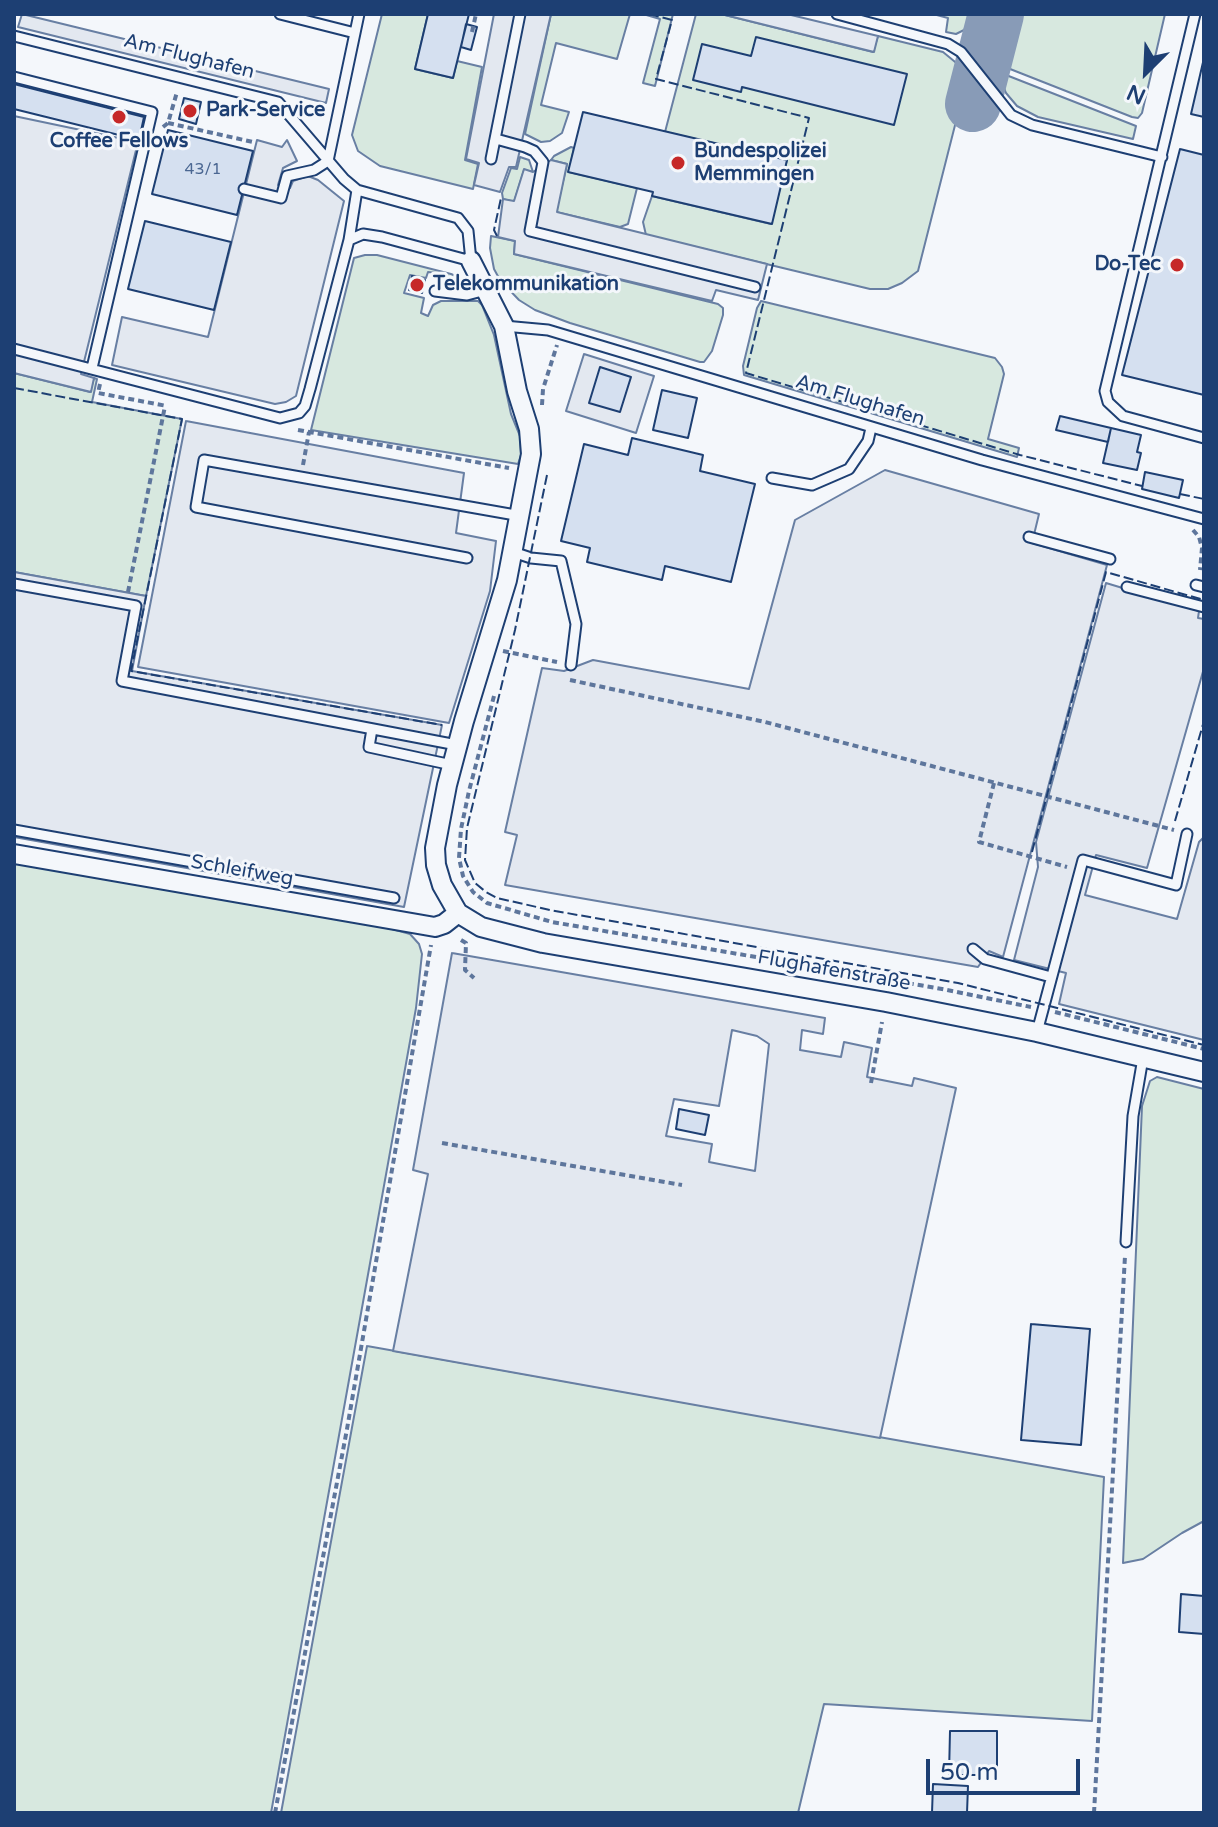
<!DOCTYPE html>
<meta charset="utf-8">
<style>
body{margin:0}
#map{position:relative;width:1218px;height:1827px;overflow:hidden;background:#f4f7fb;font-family:"Varela Round",sans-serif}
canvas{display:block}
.frame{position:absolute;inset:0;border:16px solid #1d3f73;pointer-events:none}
.north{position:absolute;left:1106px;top:32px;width:80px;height:80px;-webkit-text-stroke:6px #f4f7fb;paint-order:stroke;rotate:204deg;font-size:22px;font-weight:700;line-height:32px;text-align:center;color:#1d3f73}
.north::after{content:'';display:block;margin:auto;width:28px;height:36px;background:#1d3f73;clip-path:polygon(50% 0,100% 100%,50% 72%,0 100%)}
.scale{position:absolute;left:926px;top:1759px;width:154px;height:36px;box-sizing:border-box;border:4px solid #1d3f73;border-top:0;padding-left:10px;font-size:24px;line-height:28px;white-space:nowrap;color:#1d3f73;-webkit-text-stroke:6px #f4f7fb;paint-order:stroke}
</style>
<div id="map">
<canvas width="1218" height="1827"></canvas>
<div class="frame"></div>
<div class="north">N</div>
<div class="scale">50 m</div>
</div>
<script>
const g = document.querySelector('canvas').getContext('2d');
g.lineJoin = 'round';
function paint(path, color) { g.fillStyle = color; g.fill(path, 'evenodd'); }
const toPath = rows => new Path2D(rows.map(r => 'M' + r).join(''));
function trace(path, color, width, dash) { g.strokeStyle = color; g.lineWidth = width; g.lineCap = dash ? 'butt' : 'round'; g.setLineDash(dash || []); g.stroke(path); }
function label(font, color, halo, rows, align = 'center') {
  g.font = font + ' "Varela Round",sans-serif'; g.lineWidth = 6; g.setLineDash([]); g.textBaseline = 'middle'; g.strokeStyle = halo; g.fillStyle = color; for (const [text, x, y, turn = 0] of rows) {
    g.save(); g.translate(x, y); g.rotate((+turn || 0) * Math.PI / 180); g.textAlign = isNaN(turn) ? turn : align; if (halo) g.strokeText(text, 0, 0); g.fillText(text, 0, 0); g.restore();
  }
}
const green = toPath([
 [382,14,428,14,415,69,453,78,457,61,482,67,465,160,478,164,473,189,380,166,358,151,352,135,382,14],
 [551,14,630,14,617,59,556,43,541,105,569,112,562,133,550,141,541,142,525,134,551,14],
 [643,14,673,14,655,86,643,83,660,19,643,14],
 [696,14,721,14,873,52,878,36,943,52,960,66,967,78,918,271,902,283,888,289,870,289,646,235,643,222,652,196,771,224,787,160,665,132,696,14],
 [933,14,974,14,964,30,956,34,946,32,948,18,933,14],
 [1015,14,1165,14,1142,113,1138,118,1132,117,1005,67,1003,63,1015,14],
 [1001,73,1136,126,1133,139,1038,117,1017,106,1006,93,1000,77,1001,73],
 [571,147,574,148,569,172,637,188,628,224,620,227,556,212,567,164,551,160,554,156,571,147],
 [520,157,529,160,533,172,524,170,514,202,503,199,502,193,511,168,517,169,520,157],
 [491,236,515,241,514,254,718,304,723,308,723,315,712,351,704,362,700,362,570,323,535,310,519,300,500,280,494,269,490,248,491,236],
 [365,255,377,255,451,274,463,279,472,288,455,289,446,287,437,273,428,272,426,278,410,275,404,293,424,298,421,313,428,316,433,305,441,301,478,301,482,305,494,335,511,414,520,436,521,455,518,464,311,430,354,258,365,255],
 [761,301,995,358,1002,367,1004,374,988,439,1019,448,1017,457,744,375,743,366,757,308,761,301],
 [14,373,90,392,94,378,97,379,92,402,182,419,146,596,14,572,14,373],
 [14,860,392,929,410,934,419,944,422,954,416,1008,271,1813,14,1813,14,860],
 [1157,1077,1204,1089,1204,1521,1182,1533,1143,1559,1123,1563,1142,1106,1150,1081,1157,1077],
 [367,1346,1104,1477,1092,1721,824,1704,798,1813,281,1813,367,1346]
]);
const parking = toPath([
 [22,14,329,89,326,103,18,27,22,14],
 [494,14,551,14,516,167,509,167,500,192,474,185,479,163,466,159,494,14],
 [721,14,787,14,878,36,874,52,721,14],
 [14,116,138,142,81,374,94,378,91,392,14,373,14,116],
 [257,140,282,147,287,140,297,161,283,168,278,185,290,188,293,181,308,176,318,180,344,201,296,396,286,402,275,404,112,365,122,317,208,337,257,140],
 [551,160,567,164,557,212,767,264,758,300,716,290,712,301,514,254,515,241,498,237,503,199,514,201,524,169,533,172,551,160],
 [584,354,654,376,636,433,566,411,584,354],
 [186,421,464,473,456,533,496,541,490,591,449,723,138,667,186,421],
 [885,470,1039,514,1032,543,1107,565,1003,957,989,951,978,967,505,885,517,835,505,832,542,668,564,671,593,660,749,689,795,520,885,470],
 [14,572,146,596,132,671,442,725,404,907,14,837,14,572],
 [1106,583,1199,611,1198,618,1204,619,1204,668,1147,868,1096,855,1085,895,1177,919,1199,842,1204,837,1204,1040,1059,1004,1066,973,1014,960,1038,867,1036,842,1106,583],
 [452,953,825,1018,823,1034,802,1030,800,1050,841,1057,844,1042,872,1048,867,1077,912,1086,914,1078,956,1088,880,1438,393,1351,428,1174,413,1170,452,953],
 [732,1030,757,1036,769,1044,755,1171,709,1162,712,1144,666,1136,674,1099,719,1106,732,1030]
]);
const taxiway = toPath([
 [973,104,996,14]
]);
const building = toPath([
 [428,14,469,14,453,78,415,69,428,14],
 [466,24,477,27,471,50,461,47,466,24],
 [756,37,907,74,894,125,742,87,741,92,693,80,702,44,751,56,756,37],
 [1204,58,1204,117,1191,114,1204,58],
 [14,84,144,117,139,140,14,109,14,84],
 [184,98,201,102,196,124,179,119,184,98],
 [583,112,787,160,772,224,652,196,653,192,568,172,583,112],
 [168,130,253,151,237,215,152,194,168,130],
 [1180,149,1204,155,1204,395,1122,375,1180,149],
 [145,221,231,242,214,310,128,289,145,221],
 [412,276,425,280,422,293,409,290,412,276],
 [600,367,631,377,620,412,589,403,600,367],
 [662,390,697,398,688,438,653,430,662,390],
 [1060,416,1111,428,1108,442,1056,430,1060,416],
 [1111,428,1141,435,1137,452,1141,453,1137,470,1103,463,1111,428],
 [632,438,703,455,700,471,755,484,731,582,665,566,662,580,587,562,590,548,561,541,584,444,628,455,632,438],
 [1145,472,1183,480,1179,498,1142,489,1145,472],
 [679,1109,709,1115,705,1135,676,1129,679,1109],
 [1031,1324,1090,1329,1081,1445,1021,1440,1031,1324],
 [1181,1594,1204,1596,1204,1634,1179,1632,1181,1594],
 [950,1731,997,1731,997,1775,949,1775,950,1731],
 [933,1784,968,1786,967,1813,932,1813,933,1784]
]);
const path = toPath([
 [472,32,476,14],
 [168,123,253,142],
 [163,127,168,123,177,92],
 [100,384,98,393,167,406],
 [542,405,543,389,557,345],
 [298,430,509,468],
 [303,465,309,432],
 [1193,530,1199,537,1202,548,1200,570],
 [128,592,165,406],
 [503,651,557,662],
 [570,680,765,722,1174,830],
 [494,696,469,791,461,829,459,858,463,876,473,892,487,903,552,922,942,989,1031,1007],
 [994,783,979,842,1067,867],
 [461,940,466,943,465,970,474,978],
 [1055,1012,1204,1049],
 [871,1083,882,1022],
 [442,1143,682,1185],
 [275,1813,347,1429,431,945],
 [1094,1813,1125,1256]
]);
const service = toPath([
 [280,14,355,33,328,161],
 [837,14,948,44,961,52,1011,115,1032,125,1162,157],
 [1195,14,1105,391,1108,402,1123,416,1204,438],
 [355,33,359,14],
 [14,36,278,102,344,179,357,190,458,218,468,231,471,261,382,237,363,234,349,240],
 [14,77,152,112,92,368],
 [496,139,525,147,534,151,543,162,530,231,755,287],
 [491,159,520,14],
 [244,189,281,198,287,176,314,170,328,161],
 [435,291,467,295,486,290],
 [504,326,548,330,982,460,1204,519],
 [14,349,280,418,299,413,305,406,310,389,349,240,357,190],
 [772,478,812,485,849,469,868,441,871,428],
 [1029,537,1110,559],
 [513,552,531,558,561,561,576,624,571,665],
 [467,558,196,507,204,460,521,516],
 [14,584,136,606,122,681,457,745],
 [1196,585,1204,587],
 [1127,587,1204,607],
 [372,729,369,747,452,765],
 [14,830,394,898],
 [973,949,985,959,1051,977],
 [1037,1032,1083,860,1176,885,1187,834],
 [1126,1242,1133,1116,1143,1058]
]);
const minor = toPath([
 [471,261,504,326,517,391,529,429,531,454,507,580,464,721,447,785,435,848,436,865,442,885,458,913,481,927,543,943,886,1002,1037,1032,1204,1072],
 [14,854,435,927,444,924,458,913]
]);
const fence = toPath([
 [649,14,672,20,656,79,809,118,746,373,1020,455,1142,486],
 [497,236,494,230,501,198],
 [14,388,182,419,131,671,442,725],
 [547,475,515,630,467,828,465,860,475,883,486,892,497,898,550,910,958,983,1204,1045],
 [1180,494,1204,499],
 [1175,821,1204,721],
 [1032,852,1106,572,1204,600]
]);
const markers = [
 [190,111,8,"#c62828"],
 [119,117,8,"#c62828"],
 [678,163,8,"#c62828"],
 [1177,265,8,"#c62828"],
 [417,285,8,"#c62828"]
];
const numberNames = [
 ["43/1",203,170]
];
const streetNames = [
 ["Am Flughafen",189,57,14],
 ["Am Flughafen",860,401,17],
 ["Schleifweg",242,871,10],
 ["Flughafenstraße",834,971,10]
];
const poiNames = [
 ["Park-Service",206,111],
 ["Coffee Fellows",119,142,"center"],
 ["Bundespolizei",694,152],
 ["Memmingen",694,175],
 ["Do-Tec",1161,265,"right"],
 ["Telekommunikation",433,285]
];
paint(green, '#d7e8df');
trace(green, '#687fa3', 2);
paint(parking, '#e3e8f0');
trace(parking, '#687fa3', 2);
trace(taxiway, '#889bb7', 56);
paint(building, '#d5e0f0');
trace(building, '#1d3f73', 2);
trace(service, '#1d3f73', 13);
trace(minor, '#1d3f73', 22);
trace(path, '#5e769c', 4, [6, 4]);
trace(service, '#f4f7fb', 9);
trace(minor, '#f4f7fb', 18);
trace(fence, '#1d3f73', 2, [10, 4]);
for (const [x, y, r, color] of markers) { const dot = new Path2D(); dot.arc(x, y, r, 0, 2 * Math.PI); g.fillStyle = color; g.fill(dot); trace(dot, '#f4f7fb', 3); }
label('16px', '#4b6792', null, numberNames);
label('20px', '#1d3f73', '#f4f7fb', streetNames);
label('bold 20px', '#1d3f73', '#f4f7fb', poiNames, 'left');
</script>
